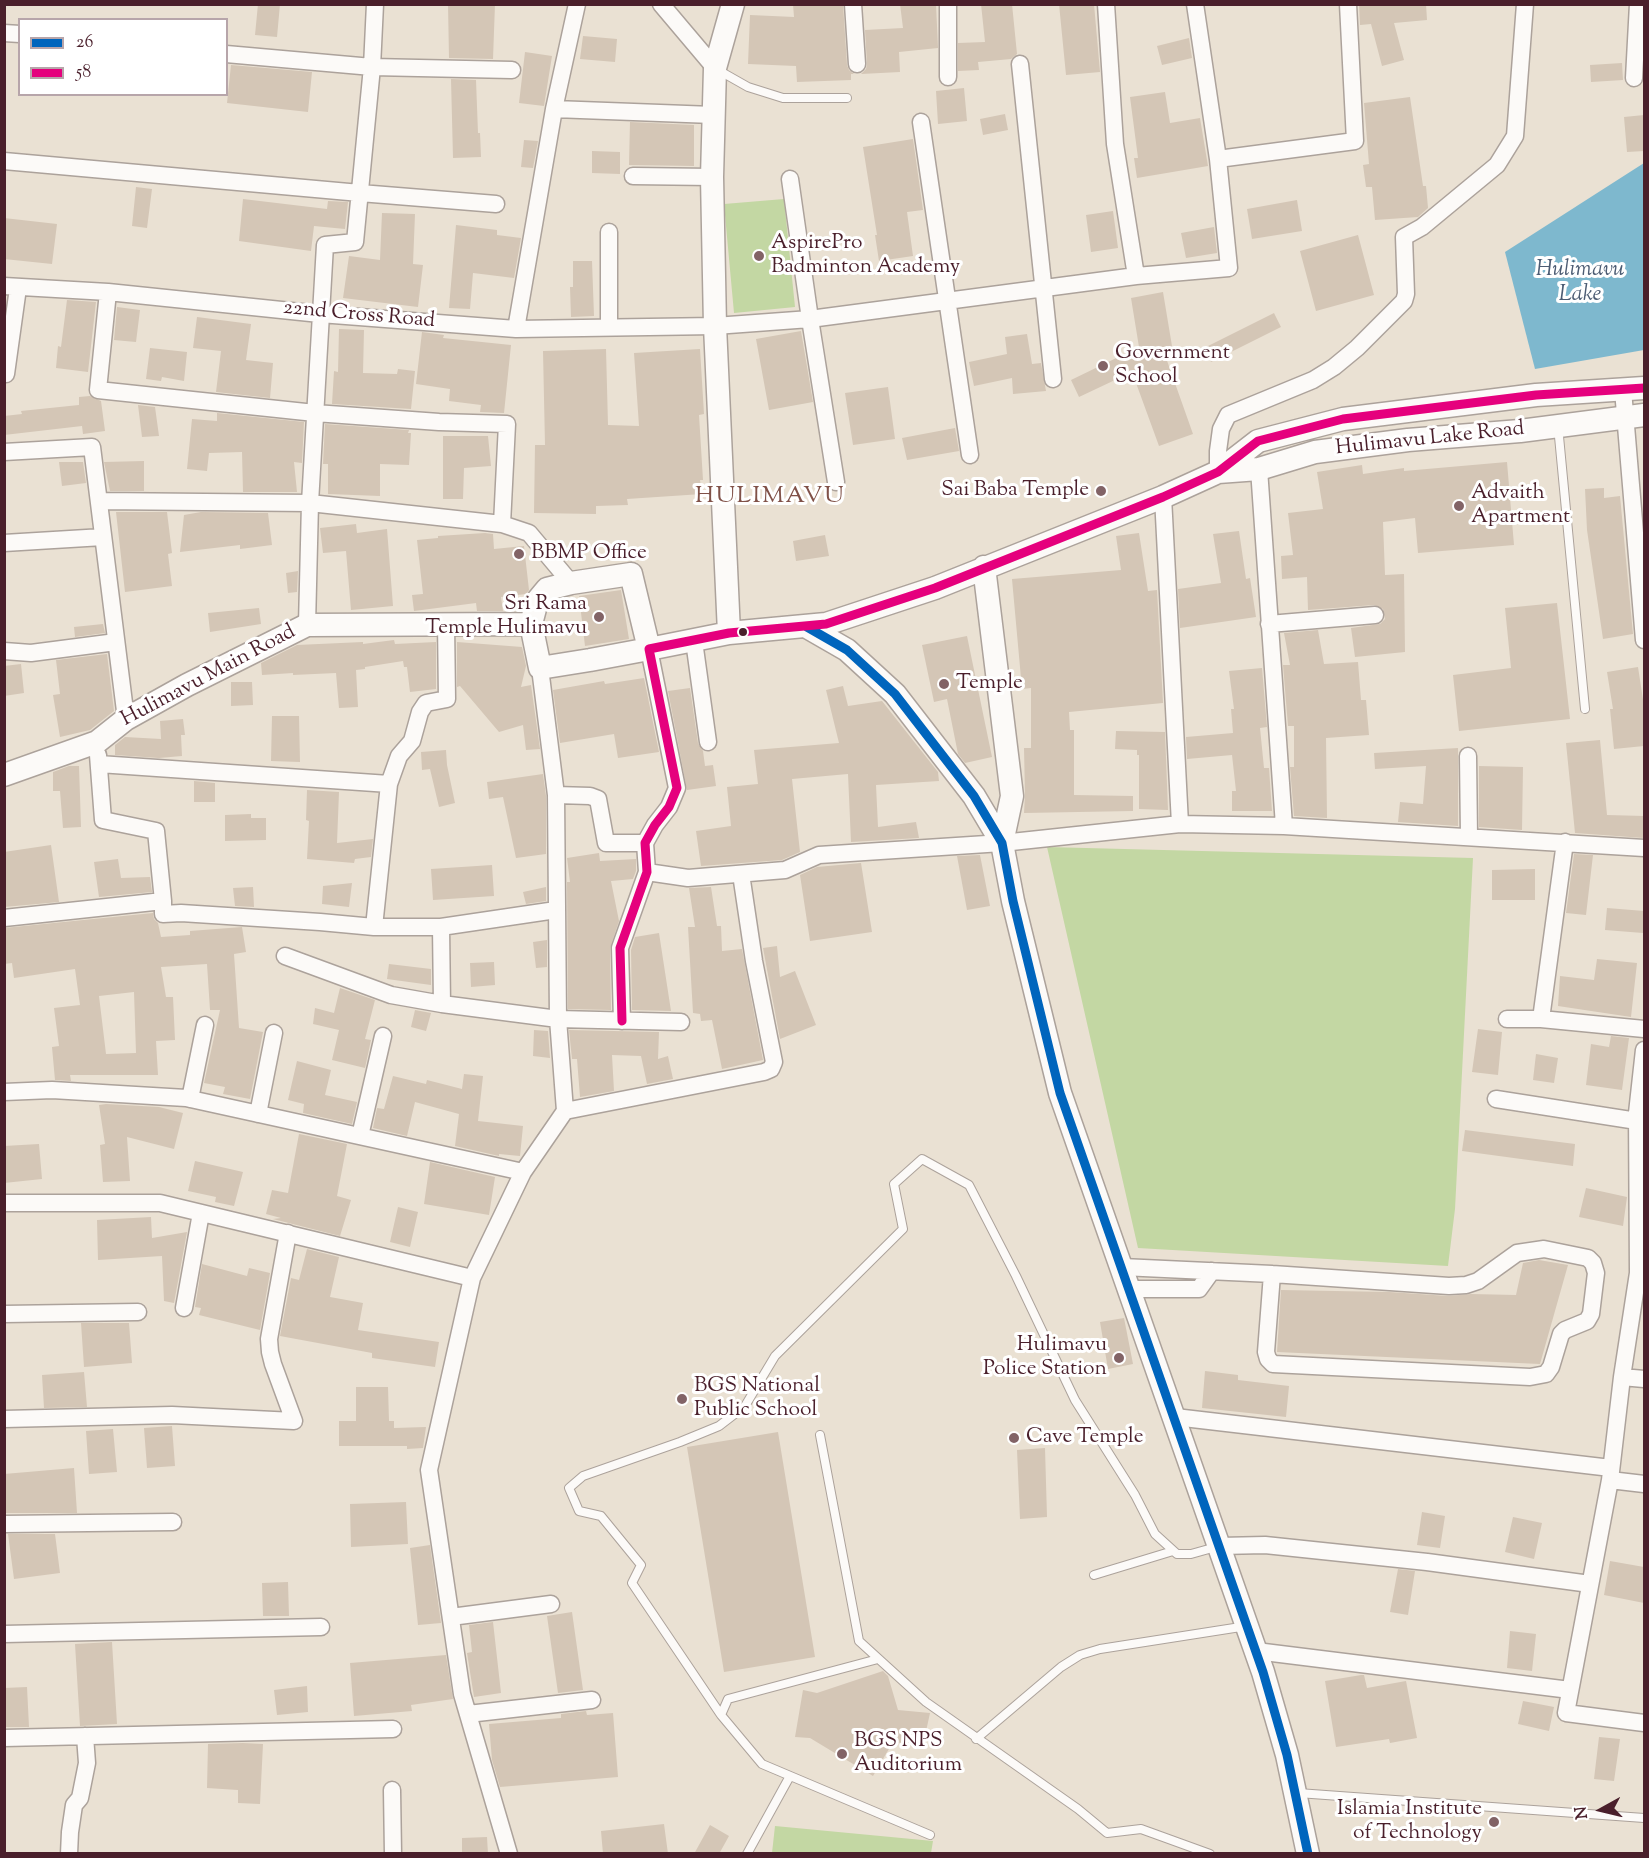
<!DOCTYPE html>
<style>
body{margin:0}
#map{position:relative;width:1649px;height:1858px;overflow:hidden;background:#eae1d3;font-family:"Sorts Mill Goudy",serif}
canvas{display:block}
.frame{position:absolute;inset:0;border:6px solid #4a1f2b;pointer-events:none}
.legend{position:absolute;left:18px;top:18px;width:210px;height:78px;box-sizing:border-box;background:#fff;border:2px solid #b7a5aa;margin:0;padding:8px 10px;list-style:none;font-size:18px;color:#4a1f2b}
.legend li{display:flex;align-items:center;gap:12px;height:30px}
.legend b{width:30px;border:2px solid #b7a5aa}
.north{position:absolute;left:1571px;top:1780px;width:60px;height:60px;-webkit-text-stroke:4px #fff;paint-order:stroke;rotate:262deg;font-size:16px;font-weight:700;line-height:24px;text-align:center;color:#4a1f2b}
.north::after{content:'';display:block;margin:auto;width:21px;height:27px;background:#4a1f2b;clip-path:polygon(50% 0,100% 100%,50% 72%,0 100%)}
</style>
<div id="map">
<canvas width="1649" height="1858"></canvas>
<div class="frame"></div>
<ul class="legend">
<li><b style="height:8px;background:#0065bd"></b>26</li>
<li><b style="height:8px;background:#e5007d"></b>58</li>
</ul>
<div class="north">N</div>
</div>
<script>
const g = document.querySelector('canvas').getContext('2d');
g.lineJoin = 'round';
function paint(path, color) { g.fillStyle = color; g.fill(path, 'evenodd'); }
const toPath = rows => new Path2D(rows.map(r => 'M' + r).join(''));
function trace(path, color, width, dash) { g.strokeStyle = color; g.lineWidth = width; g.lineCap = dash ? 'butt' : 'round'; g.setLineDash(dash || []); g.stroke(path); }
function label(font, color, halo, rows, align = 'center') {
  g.font = font + ' "Sorts Mill Goudy",serif'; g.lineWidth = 6; g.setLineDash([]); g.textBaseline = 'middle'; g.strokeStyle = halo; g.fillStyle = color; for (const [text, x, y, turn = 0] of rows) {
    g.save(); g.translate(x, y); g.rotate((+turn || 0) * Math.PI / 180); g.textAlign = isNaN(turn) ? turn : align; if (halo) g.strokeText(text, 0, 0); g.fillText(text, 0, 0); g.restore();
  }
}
const green = toPath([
 [784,199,795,307,734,313,724,204],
 [1047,847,1473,858,1455,1209,1448,1266,1138,1248],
 [775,1826,933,1841,931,1853,772,1853]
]);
const water = toPath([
 [1644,163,1644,350,1535,369,1505,252]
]);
const building = toPath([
 [258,4,280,4,277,37,255,35],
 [448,4,495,4,493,59,449,58],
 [793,4,843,4,847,65,849,70,854,74,851,74,851,80,797,82,796,66,748,64,750,15,794,17],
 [900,4,936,4,938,48,899,52,900,72,861,74,866,69,867,64,865,30,903,28],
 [981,4,1012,4,1017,54,1011,59,978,62,979,70,958,71,958,43,985,42],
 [1059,4,1094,4,1100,72,1066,75],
 [1359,4,1426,4,1427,20,1394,23,1404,60,1382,66,1371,24,1360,25],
 [583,36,617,39,615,62,580,59],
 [1189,38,1192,58,1162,65,1157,46],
 [525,52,552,56,544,106,519,103],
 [1622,63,1623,80,1591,82,1590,65],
 [231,65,312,72,308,112,227,103],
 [451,79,476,80,478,133,480,133,481,157,453,158],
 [964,88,967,121,938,124,936,91],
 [1165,92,1170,123,1200,118,1208,166,1137,178,1134,158,1138,158,1130,97],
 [1410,97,1423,186,1426,186,1428,208,1418,217,1375,220,1372,187,1366,187,1363,165,1369,164,1364,103],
 [1005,114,1008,130,983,135,980,119],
 [1644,115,1644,151,1627,152,1624,117],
 [630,122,694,125,694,166,629,165],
 [913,139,923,210,907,212,913,256,879,261,875,235,877,235,863,147],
 [524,140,538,141,533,168,521,167],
 [592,151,620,152,620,174,592,173],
 [136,187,152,189,147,228,132,226],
 [243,199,327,209,328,201,348,202,345,229,314,226,311,251,239,241],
 [1297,200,1302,231,1252,239,1247,209],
 [1113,211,1118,248,1091,252,1086,215],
 [382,213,415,214,413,264,423,265,418,307,343,298,349,256,380,260],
 [4,218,57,224,52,264,4,259],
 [456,225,497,230,497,235,521,238,514,278,473,273,470,309,449,308],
 [1214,227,1217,253,1186,258,1181,233],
 [1358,235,1374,295,1316,311,1300,251],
 [573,261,592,261,594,316,571,317,570,287,573,287],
 [1163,292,1173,352,1165,355,1193,434,1159,446,1132,372,1079,397,1071,380,1139,347,1131,298],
 [67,300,96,302,88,372,56,368,58,346,61,347],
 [117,307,140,310,136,342,114,340],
 [1274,313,1281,327,1211,362,1204,348],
 [197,317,251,324,246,360,273,363,270,398,216,392,221,351,193,348],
 [339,329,364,330,363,373,397,374,398,369,415,371,411,409,332,404,334,371,338,372],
 [801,331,813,402,769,410,756,339],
 [422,332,444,335,443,338,511,345,504,413,480,412,481,405,449,401,450,389,416,384],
 [1027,334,1032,364,1041,363,1046,391,1013,394,1012,378,974,386,969,362,1007,354,1005,337],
 [150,348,187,352,184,381,162,377,161,381,146,379],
 [606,349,608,425,639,426,634,353,700,349,704,414,699,415,703,480,700,480,702,494,627,499,628,505,596,506,596,514,534,513,535,445,545,445,543,351],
 [888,387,895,439,853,445,845,393],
 [90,396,101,401,105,431,83,434,82,426,4,435,4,416,22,414,21,411,79,405,79,397],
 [138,405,155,407,159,436,142,437],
 [217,413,304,422,302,463,294,462,297,492,243,492,242,452,209,453,207,471,187,469,192,419,217,421],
 [325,424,409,430,408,433,411,433,409,465,380,464,380,496,328,494,328,464,323,464],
 [955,428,959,451,907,460,902,438],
 [443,436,488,436,491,466,464,468,463,499,443,499],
 [144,461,144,491,110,491,104,462],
 [59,462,83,462,86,483,62,486],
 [1507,462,1514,545,1418,553,1415,518,1383,522,1385,575,1404,574,1405,652,1355,657,1351,628,1380,624,1385,619,1383,609,1374,605,1308,610,1307,577,1282,579,1281,556,1293,555,1288,513,1323,509,1317,472,1362,465,1363,474,1404,468,1404,471],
 [1604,488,1604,498,1620,496,1633,634,1603,639,1587,530,1585,489],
 [116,512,167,512,172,553,168,554,172,586,125,592],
 [201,512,268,513,272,545,240,549,240,545,180,552,184,515],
 [356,524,357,533,387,529,393,606,351,610,346,551,323,553,320,528],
 [1239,531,1246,579,1250,578,1256,617,1180,628,1178,589,1221,583,1213,534],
 [485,533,493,534,494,549,524,546,529,590,526,594,501,597,503,611,477,611,476,603,414,611,412,595,423,594,417,540,438,538,438,536],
 [1139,533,1148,591,1157,590,1163,703,1069,712,1070,730,1074,730,1074,795,1133,796,1133,811,1024,813,1025,795,1024,748,1031,748,1031,688,1022,689,1012,579,1121,570,1116,536],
 [825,535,829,556,796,561,793,541],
 [298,571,297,592,288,593,286,573],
 [621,590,629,639,585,646,579,596],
 [1557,603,1570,719,1459,731,1453,675,1511,668,1505,608],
 [259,608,261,624,210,632,208,613],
 [103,624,105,633,75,637,74,627],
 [1318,630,1324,664,1358,662,1361,700,1366,700,1369,735,1326,738,1327,818,1294,816,1290,767,1294,767,1294,726,1288,726,1283,665,1290,665,1284,633],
 [967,636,992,757,965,763,958,754,947,699,934,702,922,645],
 [394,640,395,644,436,642,436,689,410,692,407,667,404,667,403,661,365,667,365,669,356,670,358,707,339,708,336,673,293,675,293,673,262,675,261,663,297,645,363,642,363,644],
 [457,642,522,647,526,666,521,687,531,685,540,749,526,750,523,725,499,732,460,686,457,687],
 [107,654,114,711,90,730,60,737,53,695,60,694,56,660],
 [21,664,24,693,4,696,4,666],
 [1638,667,1644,706,1644,746,1614,749,1610,709,1613,709,1607,672],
 [1262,668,1267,727,1260,728,1264,768,1269,768,1272,811,1232,811,1232,791,1236,791,1232,755,1187,759,1186,737,1233,733,1231,709,1234,709,1229,671],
 [644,678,659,752,618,758,614,734,560,743,553,690,604,681,605,684],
 [231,682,252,682,253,705,231,706],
 [843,686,848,706,882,701,938,772,939,781,876,785,878,827,916,822,919,838,851,842,848,774,792,779,800,852,782,860,701,866,696,831,731,826,727,787,758,784,754,750,839,743,826,690],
 [690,688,698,743,703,751,705,766,713,765,716,786,687,790,668,691],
 [272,716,299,716,300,762,271,761],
 [183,719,185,735,181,735,182,756,159,758,115,755,115,745,125,737,161,739,160,721],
 [1116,731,1165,732,1168,810,1139,809,1139,755,1137,755,1137,750,1115,749],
 [1600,740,1607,815,1644,816,1644,838,1575,833,1566,743],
 [1458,748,1458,826,1398,822,1400,802,1423,804,1426,766,1375,769,1374,753],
 [446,750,447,765,455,803,439,807,430,769,422,770,421,752],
 [69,766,79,766,81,827,63,828,60,791,53,791,53,772],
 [1479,766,1523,767,1522,830,1479,827],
 [543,774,546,796,546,854,516,858,503,797,489,799,487,782],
 [194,781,215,783,215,802,194,802],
 [307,790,339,792,337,843,373,839,371,857,355,859,354,863,307,859,309,821,306,820],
 [251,814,251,818,266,818,266,840,225,841,225,815],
 [51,845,59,902,4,907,4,852],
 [599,853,600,861,636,859,636,871,633,879,611,881,619,921,610,948,611,1010,568,1009,567,882,570,882,567,858],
 [1574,854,1593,855,1586,915,1566,913],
 [980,855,990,906,967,910,957,856],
 [118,859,121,878,150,877,152,892,99,897,94,862],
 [861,863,872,932,810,941,800,875,817,867],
 [492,865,494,896,433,900,431,869],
 [1535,869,1535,900,1492,900,1492,870],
 [352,883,349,907,322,904,323,886],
 [253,887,254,907,235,906,233,888],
 [546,887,546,901,526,904,523,892],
 [711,887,717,926,721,926,722,951,742,949,763,1060,722,1069,712,1020,701,1021,700,1014,693,1013,688,927,695,927,689,888],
 [1607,908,1644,911,1643,933,1605,930],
 [153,913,154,919,158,923,161,937,190,935,190,931,242,927,246,952,234,954,239,1028,263,1032,250,1099,223,1094,225,1087,204,1083,220,1010,210,1010,207,964,161,967,166,997,173,997,175,1040,156,1041,158,1075,70,1075,71,1081,55,1080,52,1047,59,1046,54,1008,80,1005,75,969,14,978,12,963,4,964,4,928],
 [134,992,136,1053,106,1054,99,996],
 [659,933,671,1011,632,1010,631,950,635,937],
 [547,940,547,967,536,968,533,942],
 [777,946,780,977,795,971,816,1025,780,1039,763,948],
 [1597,959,1637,963,1631,1017,1558,1006,1560,976,1594,980],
 [494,962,495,985,471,987,470,963],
 [389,964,431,969,431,985,387,979],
 [340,988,375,1000,365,1039,371,1040,365,1068,332,1060,339,1030,313,1024,315,1008,334,1013],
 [415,1010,431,1013,426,1031,411,1027],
 [1478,1029,1502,1032,1498,1075,1472,1072],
 [534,1030,548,1031,550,1058,533,1056],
 [569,1030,659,1032,658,1059,668,1056,673,1079,647,1084,641,1056,612,1055,614,1091,580,1097,577,1059,572,1059],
 [1611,1036,1629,1038,1622,1090,1586,1085,1591,1044,1609,1047],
 [1536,1054,1558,1058,1554,1083,1533,1080],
 [297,1061,331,1070,325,1095,357,1102,352,1124,303,1113,304,1104,288,1100],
 [464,1074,483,1076,478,1121,523,1126,520,1156,499,1154,499,1156,455,1146,459,1114,415,1102,407,1136,373,1128,377,1108,384,1109,393,1076,426,1084,427,1080,462,1089],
 [106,1104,159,1107,183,1113,174,1149,127,1137,130,1181,103,1182,100,1145,105,1144,99,1105],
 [1465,1130,1575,1144,1573,1166,1462,1151],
 [299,1134,347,1144,337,1196,351,1200,340,1236,273,1219,281,1218,266,1214,272,1190,288,1193],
 [39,1144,42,1179,4,1183,4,1146],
 [195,1161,243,1172,234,1206,215,1202,216,1197,188,1191],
 [430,1162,495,1177,489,1215,424,1204],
 [1586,1188,1627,1197,1623,1226,1579,1217],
 [398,1207,418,1212,410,1247,390,1242],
 [151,1217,152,1238,187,1232,174,1303,164,1301,162,1256,98,1260,97,1220],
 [307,1249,339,1257,330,1297,363,1303,358,1330,439,1342,435,1367,372,1358,372,1353,280,1336,291,1278,299,1280],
 [1539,1260,1568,1265,1540,1364,1277,1352,1281,1290,1389,1292,1448,1296,1471,1294,1516,1295,1523,1263],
 [202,1264,247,1276,249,1268,270,1273,260,1330,199,1315,201,1308,195,1307],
 [1124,1318,1133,1364,1108,1369,1100,1322],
 [81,1323,129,1323,132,1363,84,1367],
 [1205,1371,1238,1375,1238,1380,1289,1386,1286,1417,1202,1408],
 [84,1372,87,1407,44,1408,42,1375],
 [356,1387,388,1387,389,1421,394,1421,394,1428,426,1427,423,1448,407,1449,407,1446,339,1446,339,1421,356,1421],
 [172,1426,175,1466,147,1468,144,1428],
 [113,1429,117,1472,89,1474,86,1431],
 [778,1432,815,1657,724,1672,687,1447],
 [1045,1448,1047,1517,1020,1519,1017,1450],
 [74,1468,77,1513,5,1513,4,1474],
 [406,1502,408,1544,351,1547,350,1504],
 [1422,1512,1445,1516,1440,1548,1417,1545],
 [1513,1517,1542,1523,1534,1559,1505,1552],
 [8,1534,55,1534,60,1573,14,1579],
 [430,1545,441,1623,418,1625,410,1548],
 [1610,1561,1644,1567,1644,1603,1604,1595],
 [1398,1569,1415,1571,1408,1615,1390,1612],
 [288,1582,289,1616,263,1616,262,1583],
 [572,1612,583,1690,558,1693,547,1616],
 [493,1622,501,1693,474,1697,467,1653,472,1652,469,1625],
 [1510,1631,1536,1634,1532,1671,1507,1668],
 [112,1642,117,1724,80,1726,75,1644],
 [446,1655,453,1699,411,1705,412,1711,354,1716,350,1663],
 [883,1671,888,1676,898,1710,930,1713,923,1745,893,1742,873,1776,810,1738,795,1737,803,1690,817,1693],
 [1361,1675,1364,1675,1367,1688,1406,1681,1417,1738,1390,1743,1389,1739,1336,1747,1325,1681],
 [307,1686,308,1712,277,1715,274,1690],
 [27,1687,29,1727,4,1727,4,1688],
 [1523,1701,1554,1707,1549,1731,1518,1724],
 [586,1711,587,1715,613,1713,618,1777,500,1787,492,1760,489,1724,561,1718,561,1714],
 [1599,1737,1620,1739,1614,1781,1594,1779],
 [243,1743,263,1744,260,1804,238,1803,238,1790,207,1788,208,1744],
 [664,1824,668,1854,603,1854,601,1831],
 [710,1825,729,1836,719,1854,694,1854],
 [487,1837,488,1854,462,1854,462,1838]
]);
const lane = toPath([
 [718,70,748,87,783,98,847,98],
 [1558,426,1585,709],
 [820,1435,859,1641,926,1702,1078,1809,1107,1833,1141,1829,1210,1854],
 [1094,1575,1173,1551],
 [878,1659,728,1699,721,1715,762,1764,930,1835],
 [721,1715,632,1583,641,1565,601,1516,579,1511,569,1488,583,1476,680,1442,719,1426,745,1406,775,1356,903,1229,894,1184,922,1159,969,1185,1016,1276,1075,1400,1135,1495,1155,1534,1177,1554,1191,1554,1216,1547],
 [976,1739,1061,1667,1080,1655,1100,1649,1247,1626],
 [1298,1793,1644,1818],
 [747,1854,790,1776]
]);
const street = toPath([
 [661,4,715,68],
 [853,4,857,64],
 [1106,4,1115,144,1136,276],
 [4,33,20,34],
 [226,54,372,67,512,70],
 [1020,64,1053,379],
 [948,77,948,4],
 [1634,78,1638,4],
 [554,109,713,115],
 [921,122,970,455],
 [1218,159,1355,141,1348,4],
 [4,161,360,193,496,204],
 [633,176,712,177],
 [790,179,810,319,836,482],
 [609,232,609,327],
 [4,286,108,292,320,314,516,329,715,326,810,319,1136,276,1229,268,1218,159,1195,4],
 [108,292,98,390,315,413,439,422,507,424,502,524],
 [516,329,554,109,577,4],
 [6,374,18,288],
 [1623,390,1644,640],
 [4,452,92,447,126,719],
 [1259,469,1284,826],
 [1218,472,1218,451,1221,429,1228,415,1313,380,1334,367,1357,348,1404,301,1406,294,1404,237,1422,227,1497,165,1515,136,1525,4],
 [1163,497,1180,824],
 [99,501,310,503,502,524,529,533,571,583],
 [4,543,103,537],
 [1269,624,1375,615],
 [307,625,310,503,325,245,355,242,372,67,375,4],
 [694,641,708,742],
 [4,651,31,653,116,642],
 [540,668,556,795,558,1019,681,1022],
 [98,755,103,820,156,831,163,901],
 [1468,756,1469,836],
 [99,764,389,784,374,927],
 [389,784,399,756,412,741,420,712,426,703,447,699,446,623],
 [556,795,590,796,598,799,606,843,645,843],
 [647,872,688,878,785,870,819,855,1002,843,1180,824,1284,826,1644,848],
 [4,918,163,901,163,914,181,913,320,922,374,927,441,927,442,1004],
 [441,927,556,910],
 [285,956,391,995,442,1004,558,1019,565,1111],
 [1507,1019,1541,1019,1644,1029],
 [1541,1019,1565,842],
 [622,1021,620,948,647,872,645,843,655,825,669,807,677,788,649,649],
 [1644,1050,1637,1113,1638,1273,1622,1377,1610,1480,1566,1713,1644,1723],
 [4,1092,52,1090,186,1098,523,1172],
 [190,1099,205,1025],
 [1496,1099,1637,1121],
 [258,1114,274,1033],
 [360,1136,383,1036],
 [4,1203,160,1203,472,1278],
 [1122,1267,1272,1274,1449,1286,1466,1285,1478,1281,1517,1253,1544,1249,1588,1258,1593,1263,1596,1273,1591,1314,1587,1321,1565,1330,1561,1334,1551,1367,1546,1374,1530,1377,1273,1364,1268,1359,1266,1352,1272,1274],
 [1130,1289,1199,1289,1212,1271],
 [184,1308,201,1213],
 [4,1314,138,1312],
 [1622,1377,1644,1379],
 [1175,1417,1611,1468],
 [4,1419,172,1415,294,1421,273,1364,270,1352,269,1339,288,1233],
 [1610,1480,1644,1484],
 [4,1524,173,1522],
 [1220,1546,1265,1545,1427,1562,1590,1584],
 [451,1617,551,1604],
 [4,1634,321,1627],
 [1256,1651,1570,1690],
 [468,1714,592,1700],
 [4,1738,393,1729],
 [392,1790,393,1854],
 [69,1854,70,1832,74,1805,80,1798,87,1763,85,1736],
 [509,1854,462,1694,429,1470,472,1278,523,1172,565,1111,764,1072,771,1069,774,1062,754,961,741,874]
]);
const secondary = toPath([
 [1218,472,1259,469,1315,452,1408,440,1520,431,1644,415],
 [984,567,1012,796,1002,843],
 [631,574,649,649,590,660,540,668,531,624,537,601,547,589,571,583,631,574],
 [807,627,847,650,895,694,974,796,1002,843,1013,901,1060,1093,1263,1672,1287,1755,1308,1854],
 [729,633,715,326,712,177,715,68,733,4],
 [649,649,729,633,826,624,935,588,1163,497,1218,472,1258,441,1343,419,1536,395,1644,388],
 [4,775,97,742,126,719,187,685,307,625,531,624]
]);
const bus1 = toPath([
 [807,627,847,650,895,694,974,796,1002,843,1013,901,1060,1093,1263,1672,1287,1755,1308,1854]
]);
const bus2 = toPath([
 [622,1021,620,948,647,872,645,843,655,825,669,807,677,788,649,649,729,633,826,624,935,588,1163,497,1218,472,1258,441,1343,419,1536,395,1644,388]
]);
const markers = [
 [759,256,6,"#826366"],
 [1103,366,6,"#826366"],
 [1101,491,6,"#826366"],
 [1459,506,6,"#826366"],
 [519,554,6,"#826366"],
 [599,617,6,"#826366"],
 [743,632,5,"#4a1f2b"],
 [944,684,6,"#826366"],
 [1119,1358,6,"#826366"],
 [682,1399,6,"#826366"],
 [1014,1438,6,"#826366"],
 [842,1754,6,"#826366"],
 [1494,1822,6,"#826366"]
];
const poiNames = [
 ["AspirePro",771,244],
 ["Badminton Academy",771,268],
 ["Government",1115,354],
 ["School",1115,378],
 ["Sai Baba Temple",1089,491,"right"],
 ["Advaith",1471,494],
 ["Apartment",1471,518],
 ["BBMP Office",531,554],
 ["Sri Rama",587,605,"right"],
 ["Temple Hulimavu",587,629,"right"],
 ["Temple",956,684],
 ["Hulimavu",1107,1346,"right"],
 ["Police Station",1107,1370,"right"],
 ["BGS National",694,1387],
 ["Public School",694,1411],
 ["Cave Temple",1026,1438],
 ["BGS NPS",854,1742],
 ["Auditorium",854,1766],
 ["Islamia Institute",1482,1810,"right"],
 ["of Technology",1482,1834,"right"]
];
const streetNames = [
 ["22nd Cross Road",359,316,5],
 ["Hulimavu Lake Road",1430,440,-6],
 ["Hulimavu Main Road",209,677,-28]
];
const waterNames = [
 ["Hulimavu",1580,271],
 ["Lake",1580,296]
];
const quarterNames = [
 ["HULIMAVU",770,498]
];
paint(green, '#c3d7a3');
paint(water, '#7eb8ce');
paint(building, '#d4c6b6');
trace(lane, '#aca29b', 10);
trace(street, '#aca29b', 19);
trace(secondary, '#aca29b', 25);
trace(lane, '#fcfaf8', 8);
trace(street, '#fcfaf8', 16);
trace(secondary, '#fcfaf8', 22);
trace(bus1, '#0065bd', 9);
trace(bus2, '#e5007d', 9);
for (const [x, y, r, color] of markers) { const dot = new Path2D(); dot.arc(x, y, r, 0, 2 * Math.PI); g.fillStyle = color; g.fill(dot); trace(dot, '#fff', 2); }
label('21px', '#4a1f2b', '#fff', poiNames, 'left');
label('21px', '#4a1f2b', '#fff', streetNames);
label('italic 22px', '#4c5c73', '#fff', waterNames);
g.letterSpacing = '1.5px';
label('24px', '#805148', '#fff', quarterNames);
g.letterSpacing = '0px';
</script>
